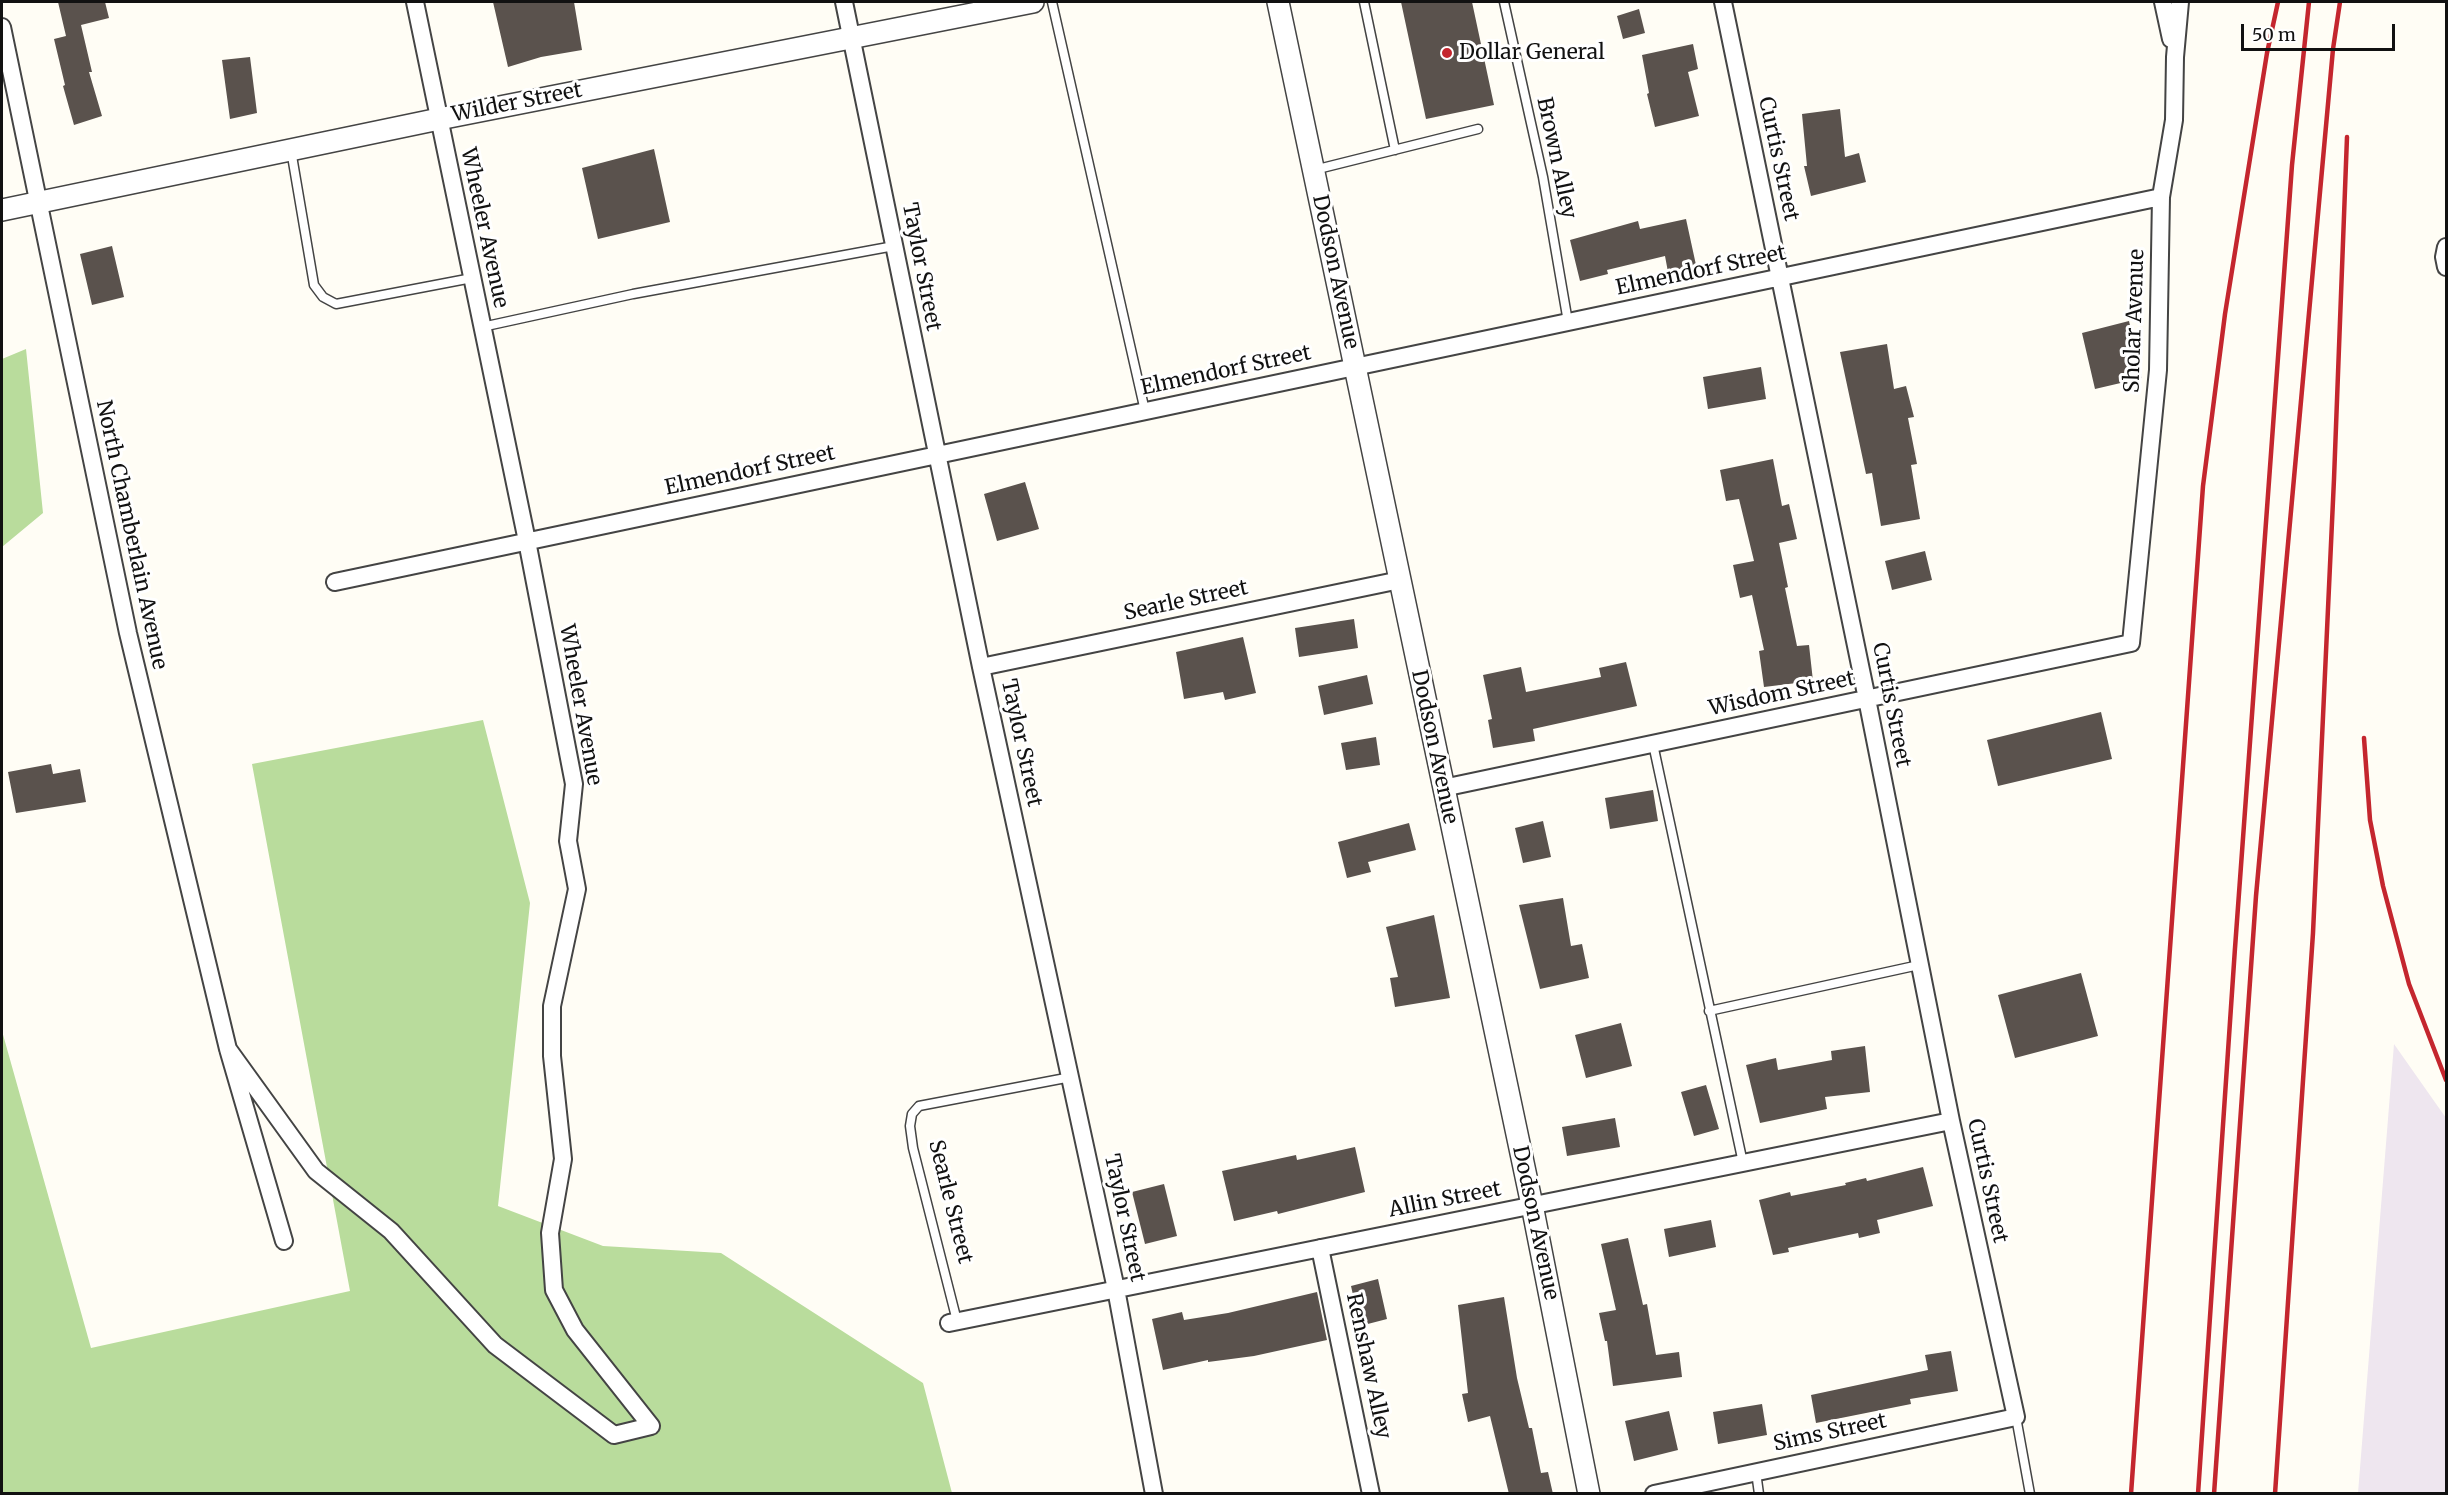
<!DOCTYPE html>
<style>
body{margin:0}
#map{position:relative;width:2448px;height:1495px;overflow:hidden;background:#fffdf5;font-family:Merriweather,serif}
canvas{display:block}
.frame{position:absolute;inset:0;border:3px solid #111;pointer-events:none}
.scale{position:absolute;left:2241px;top:24px;width:154px;height:27px;box-sizing:border-box;border:3px solid #111;border-top:0;padding-left:8px;font-size:18px;line-height:21px;white-space:nowrap;color:#111;-webkit-text-stroke:4px #fff;paint-order:stroke}
</style>
<div id="map">
<canvas width="2448" height="1495"></canvas>
<div class="frame"></div>
<div class="scale">50 m</div>
</div>
<script>
const g = document.querySelector('canvas').getContext('2d');
g.lineJoin = 'round';
function paint(path, color) { g.fillStyle = color; g.fill(path, 'evenodd'); }
const toPath = rows => new Path2D(rows.map(r => 'M' + r).join(''));
function trace(path, color, width, dash) { g.strokeStyle = color; g.lineWidth = width; g.lineCap = dash ? 'butt' : 'round'; g.setLineDash(dash || []); g.stroke(path); }
function label(font, color, halo, rows, align = 'center') {
  g.font = font + ' Merriweather,serif'; g.lineWidth = 6; g.setLineDash([]); g.textBaseline = 'middle'; g.strokeStyle = halo; g.fillStyle = color; for (const [text, x, y, turn = 0] of rows) {
    g.save(); g.translate(x, y); g.rotate((+turn || 0) * Math.PI / 180); g.textAlign = isNaN(turn) ? turn : align; if (halo) g.strokeText(text, 0, 0); g.fillText(text, 0, 0); g.restore();
  }
}
const industrial = toPath([
 [2394,1044,2446,1118,2446,1493,2358,1493]
]);
const forest = toPath([
 [26,349,43,513,2,547,2,359],
 [483,720,530,903,498,1206,603,1246,721,1253,923,1383,952,1493,2,1493,2,1031,91,1348,350,1291,252,764]
]);
const building = toPath([
 [58,2,105,2,109,18,81,25,92,72,89,72,102,116,74,125,63,86,65,85,54,39,66,36],
 [493,2,574,2,582,50,541,57,508,67],
 [1401,2,1472,2,1494,105,1426,119],
 [1639,9,1645,33,1623,39,1617,16],
 [1693,44,1698,69,1688,72,1699,116,1655,127,1647,94,1649,93,1642,55],
 [250,57,257,113,230,119,222,60],
 [1840,109,1845,157,1859,153,1866,182,1811,196,1804,166,1807,166,1802,114],
 [654,149,670,222,598,239,582,168],
 [1686,219,1696,265,1668,272,1665,256,1607,270,1608,274,1580,281,1570,240,1638,221,1640,229],
 [112,246,124,297,92,305,80,254],
 [2129,321,2142,378,2095,389,2082,333],
 [1887,344,1894,389,1906,386,1914,417,1908,418,1917,464,1911,465,1920,519,1881,526,1872,473,1866,474,1840,352],
 [1761,367,1766,399,1708,409,1703,377],
 [1773,459,1782,506,1789,504,1797,539,1779,543,1788,587,1785,588,1797,646,1809,645,1813,681,1764,687,1759,651,1764,650,1752,595,1740,598,1733,565,1754,561,1739,499,1726,501,1720,470],
 [1025,482,1039,529,997,541,984,494],
 [1925,551,1932,580,1892,590,1885,561],
 [1354,619,1358,648,1299,657,1295,628],
 [1243,637,1256,693,1225,700,1223,692,1184,699,1176,652],
 [1626,662,1637,706,1533,729,1535,741,1493,748,1488,720,1492,719,1483,675,1521,667,1526,692,1601,677,1599,668],
 [1367,675,1373,704,1324,715,1318,686],
 [2101,712,2112,759,1998,786,1987,740],
 [1376,737,1380,765,1346,770,1341,743],
 [51,764,53,774,80,769,86,802,16,813,8,772],
 [1653,790,1658,821,1610,829,1605,798],
 [1543,821,1551,857,1523,863,1515,828],
 [1409,823,1416,850,1368,862,1371,872,1347,878,1338,842],
 [1563,898,1571,946,1582,944,1589,978,1540,989,1519,905],
 [1434,915,1450,998,1395,1007,1390,978,1398,977,1386,927],
 [2081,973,2098,1036,2015,1058,1998,995],
 [1621,1023,1632,1066,1586,1078,1575,1035],
 [1865,1046,1870,1092,1825,1097,1827,1109,1760,1123,1746,1065,1776,1058,1778,1070,1832,1060,1831,1051],
 [1706,1085,1719,1129,1694,1136,1681,1092],
 [1615,1118,1620,1147,1567,1156,1562,1127],
 [1355,1147,1365,1192,1278,1214,1277,1211,1234,1221,1222,1171,1296,1155,1297,1160],
 [1923,1167,1933,1206,1877,1220,1880,1233,1859,1238,1858,1233,1788,1248,1789,1252,1773,1255,1759,1200,1790,1192,1791,1196,1846,1185,1845,1183,1866,1178,1867,1181],
 [1164,1184,1177,1236,1145,1244,1132,1192],
 [1711,1220,1716,1247,1669,1257,1664,1229],
 [1628,1238,1643,1305,1647,1304,1656,1355,1679,1352,1682,1377,1613,1386,1607,1341,1605,1341,1599,1313,1616,1310,1601,1244],
 [1378,1279,1387,1319,1360,1326,1351,1286],
 [1317,1292,1327,1340,1254,1356,1208,1362,1208,1360,1163,1370,1152,1319,1182,1312,1184,1320,1228,1313],
 [1504,1297,1517,1378,1529,1428,1532,1428,1541,1473,1548,1472,1553,1494,1509,1494,1490,1416,1468,1422,1462,1394,1468,1393,1458,1305],
 [1951,1351,1958,1391,1910,1399,1911,1404,1816,1423,1811,1395,1928,1370,1925,1355],
 [1762,1404,1767,1435,1718,1444,1713,1412],
 [1669,1411,1678,1450,1634,1461,1625,1421]
]);
const service = toPath([
 [1052,2,1145,411],
 [1364,2,1395,150],
 [1504,2,1543,177,1568,322],
 [291,150,314,285,323,297,336,304,472,278],
 [1314,170,1478,129],
 [482,327,633,294,894,246],
 [1653,744,1743,1163],
 [1709,1011,1919,965],
 [957,1321,913,1148,910,1126,912,1114,919,1106,1071,1077],
 [2016,1417,2030,1494],
 [1756,1472,1759,1494]
]);
const minor = toPath([
 [844,2,981,667,1116,1289,1154,1494],
 [2163,2,2171,39],
 [2,27,128,633,228,1049,284,1241],
 [2446,247,2444,257,2446,267],
 [335,582,2161,197],
 [981,667,1400,580],
 [1443,788,2131,643,2158,370,2161,197,2174,120,2175,57,2180,2],
 [228,1049,316,1171,391,1231,495,1345,614,1435,651,1426,575,1330,554,1290,550,1233,563,1159,552,1056,552,1006,577,889,568,841,574,784,527,541,415,2],
 [1320,1248,1371,1494],
 [949,1323,1951,1121],
 [1654,1494,2016,1417,1951,1121,1867,699,1723,2]
]);
const tertiary = toPath([
 [1278,2,1532,1205,1589,1494],
 [2,210,439,119,1033,2]
]);
const rail = toPath([
 [2364,738,2370,820,2383,886,2409,984,2446,1080],
 [2131,1494,2203,486,2225,314,2267,53,2278,2],
 [2198,1494,2235,948,2292,165,2309,2],
 [2214,1494,2256,896,2333,49,2340,2],
 [2275,1494,2313,933,2334,479,2347,137]
]);
const markers = [
 [1447,53,6,"#c4262e"]
];
const poiNames = [
 ["Dollar General",1459,53]
];
const streetNames = [
 ["Wilder Street",517,103,-11],
 ["Brown Alley",1556,158,78],
 ["Curtis Street",1778,159,78],
 ["Wheeler Avenue",484,228,78],
 ["Taylor Street",921,267,79],
 ["Elmendorf Street",1701,271,-12],
 ["Dodson Avenue",1335,272,78],
 ["Sholar Avenue",2135,321,-88],
 ["Elmendorf Street",1226,371,-12],
 ["Elmendorf Street",750,471,-12],
 ["North Chamberlain Avenue",131,535,78],
 ["Searle Street",1186,601,-12],
 ["Wisdom Street",1782,694,-12],
 ["Wheeler Avenue",580,705,80],
 ["Curtis Street",1891,705,79],
 ["Taylor Street",1021,743,78],
 ["Dodson Avenue",1434,747,78],
 ["Curtis Street",1987,1181,78],
 ["Allin Street",1445,1200,-11],
 ["Searle Street",950,1202,76],
 ["Taylor Street",1124,1218,78],
 ["Dodson Avenue",1535,1223,78],
 ["Renshaw Alley",1368,1366,78],
 ["Sims Street",1830,1433,-12]
];
paint(industrial, '#eee6ef');
paint(forest, '#b9dc9c');
paint(building, '#5a524d');
trace(service, '#444', 11);
trace(minor, '#444', 20);
trace(tertiary, '#444', 24);
trace(service, '#fff', 8);
trace(minor, '#fff', 16);
trace(tertiary, '#fff', 21);
trace(rail, '#c4262e', 4.5);
for (const [x, y, r, color] of markers) { const dot = new Path2D(); dot.arc(x, y, r, 0, 2 * Math.PI); g.fillStyle = color; g.fill(dot); trace(dot, '#fff', 2); }
label('21px', '#111', '#fff', poiNames, 'left');
label('21px', '#111', '#fff', streetNames);
</script>
